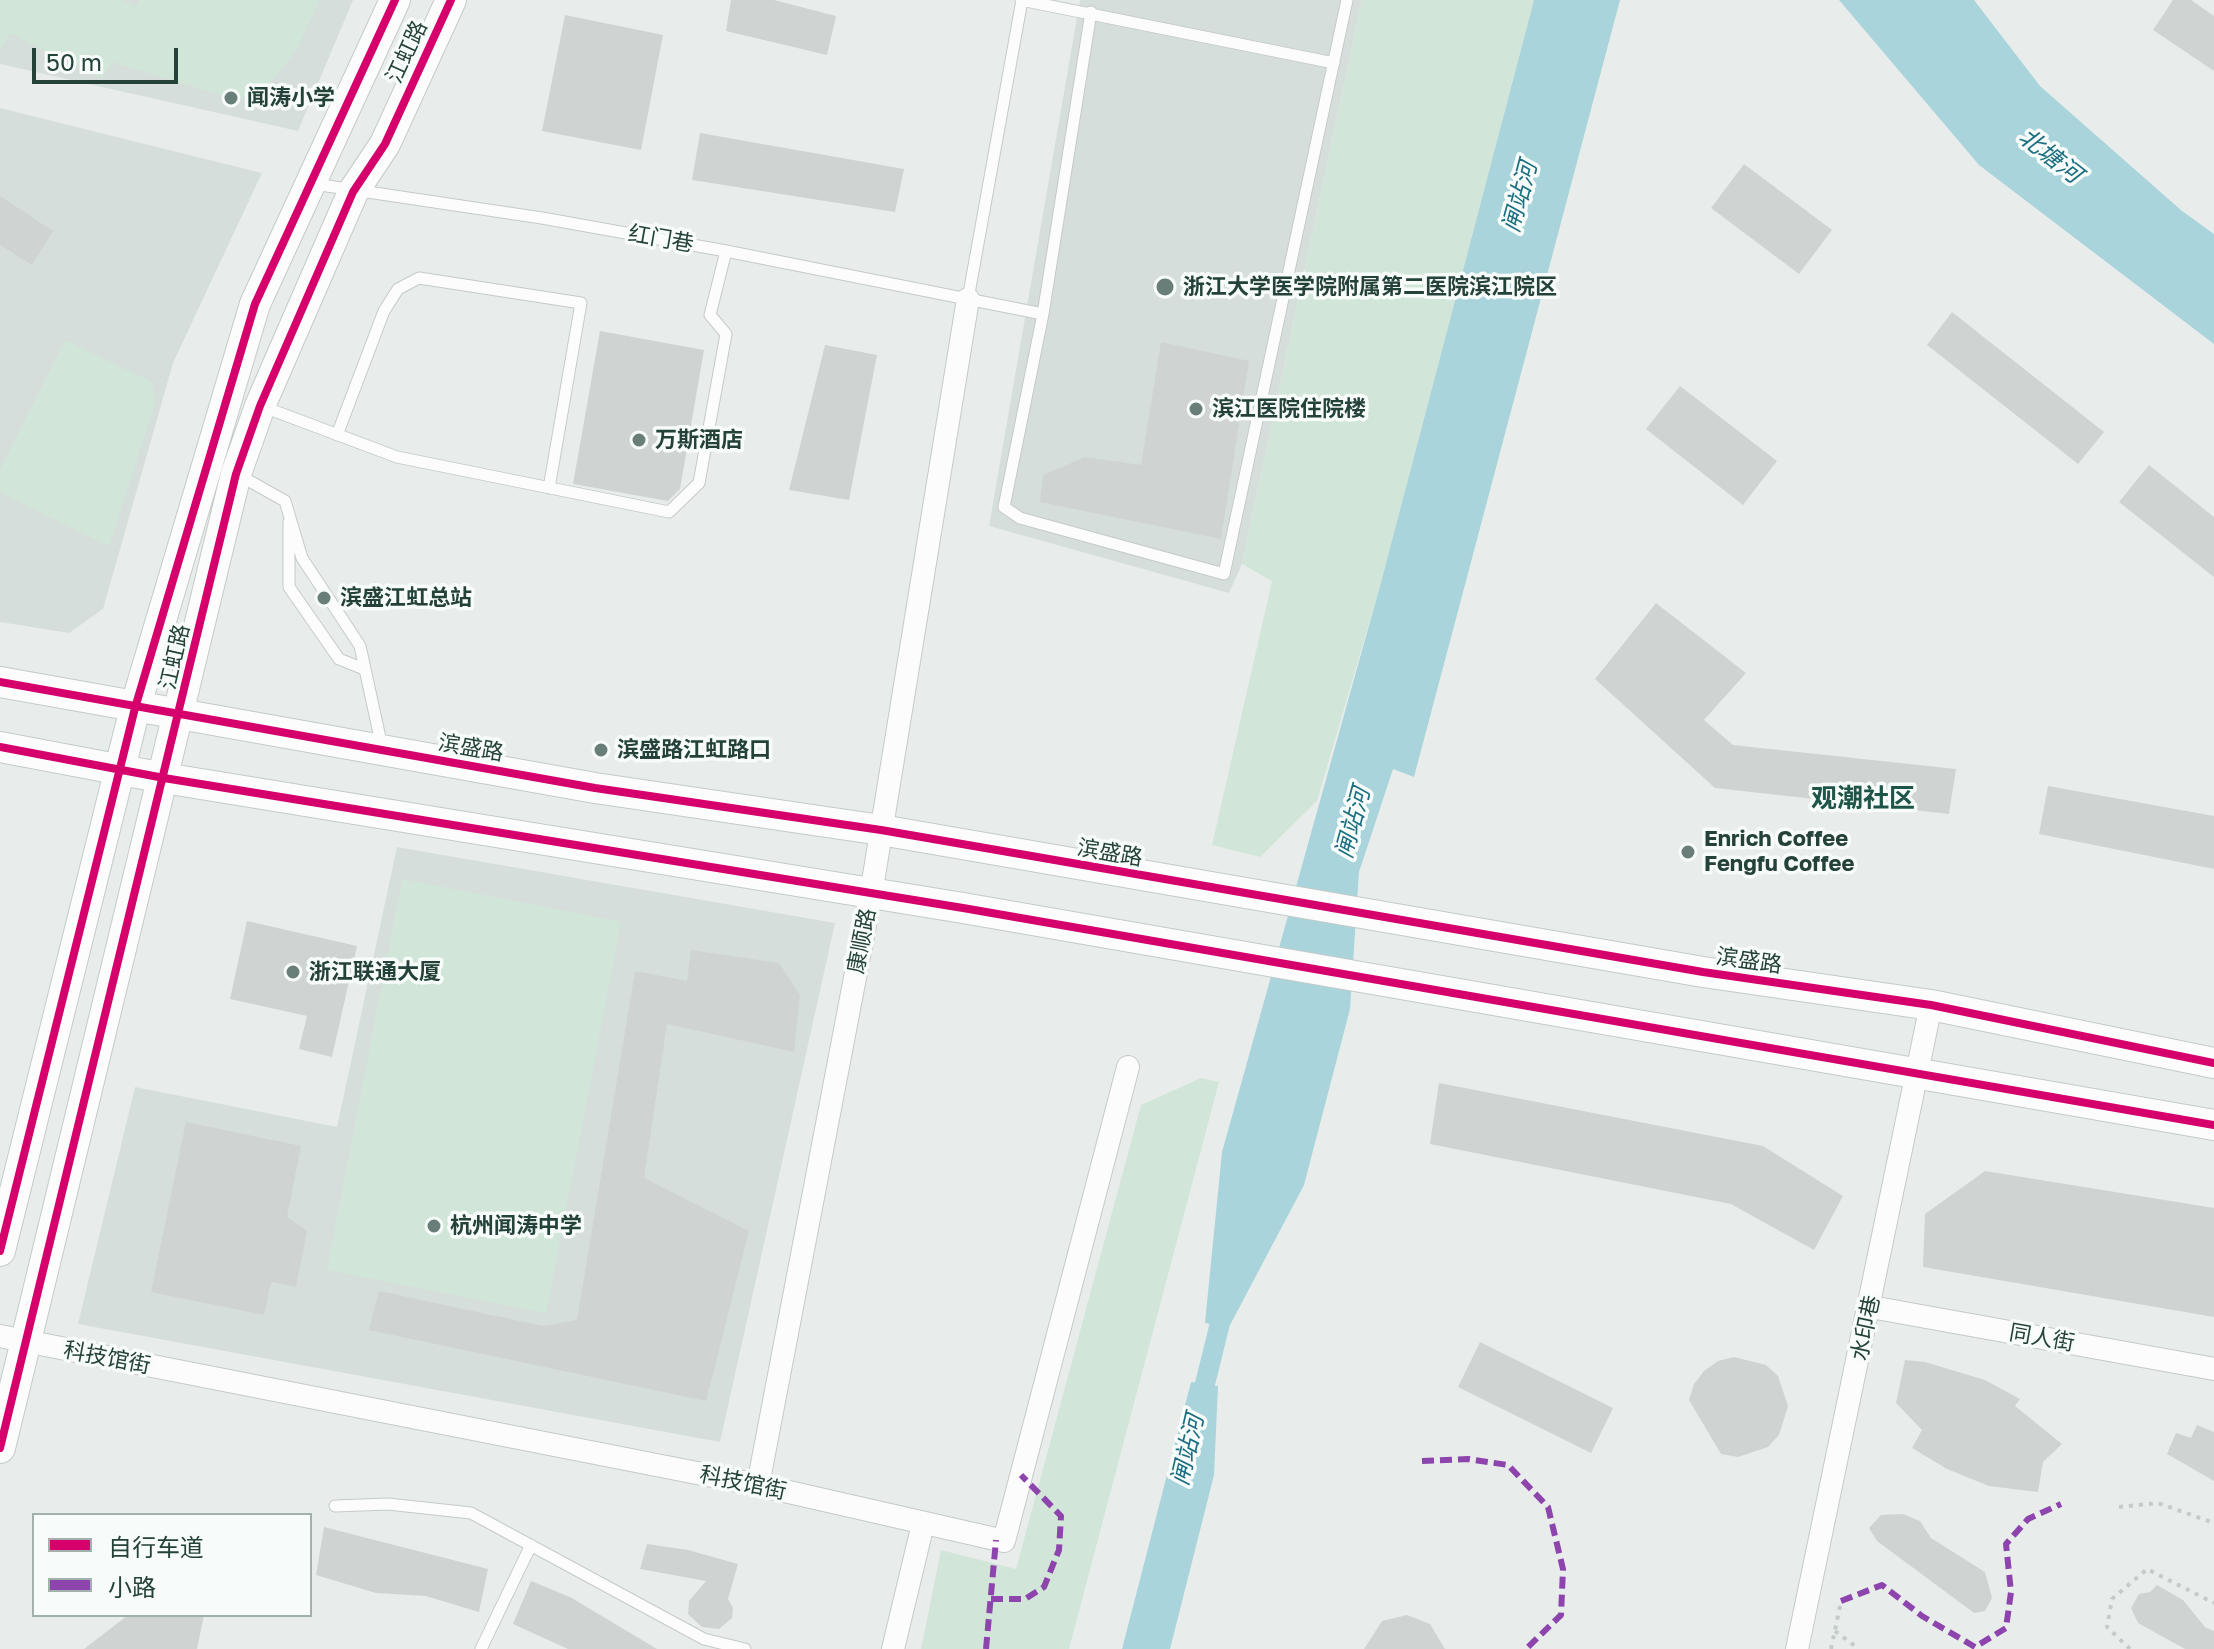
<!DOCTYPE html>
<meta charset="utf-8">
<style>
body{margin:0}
#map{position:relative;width:2214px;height:1649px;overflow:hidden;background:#e8edeb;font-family:"Golos Text","Noto Sans SC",sans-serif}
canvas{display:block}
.legend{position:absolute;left:32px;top:1513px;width:280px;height:104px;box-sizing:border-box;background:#f7fbf9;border:2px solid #a3b1ad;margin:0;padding:10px 14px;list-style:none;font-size:24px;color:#24423a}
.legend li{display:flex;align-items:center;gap:16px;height:40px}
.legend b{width:40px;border:2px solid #a3b1ad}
.scale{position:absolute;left:32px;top:48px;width:146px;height:36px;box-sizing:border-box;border:4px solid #24423a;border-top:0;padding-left:10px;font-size:24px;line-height:28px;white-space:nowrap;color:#24423a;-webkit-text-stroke:6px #f7fbf9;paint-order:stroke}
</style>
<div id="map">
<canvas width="2214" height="1649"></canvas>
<ul class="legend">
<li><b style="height:10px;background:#d6006c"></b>自行车道</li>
<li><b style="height:10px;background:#8e44ad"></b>小路</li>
</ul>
<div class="scale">50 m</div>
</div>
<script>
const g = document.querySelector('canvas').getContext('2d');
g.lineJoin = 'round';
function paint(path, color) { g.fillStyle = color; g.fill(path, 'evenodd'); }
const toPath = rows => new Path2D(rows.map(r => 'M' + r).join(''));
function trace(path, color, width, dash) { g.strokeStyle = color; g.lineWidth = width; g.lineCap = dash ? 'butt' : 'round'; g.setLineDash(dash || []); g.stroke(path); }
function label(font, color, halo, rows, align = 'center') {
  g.font = font + ' "Golos Text","Noto Sans SC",sans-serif'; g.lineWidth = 7; g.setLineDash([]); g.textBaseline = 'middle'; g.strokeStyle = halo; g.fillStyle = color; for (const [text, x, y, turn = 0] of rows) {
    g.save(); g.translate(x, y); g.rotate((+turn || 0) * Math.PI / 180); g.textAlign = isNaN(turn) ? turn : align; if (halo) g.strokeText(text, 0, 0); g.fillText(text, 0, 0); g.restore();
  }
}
const built = toPath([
 [0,0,353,0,298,131,0,64],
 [1080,0,1362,0,1242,564,1229,593,989,526],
 [0,108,262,173,173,363,103,609,69,633,0,622],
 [397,847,835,923,720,1442,78,1324,135,1087,337,1127]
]);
const green = toPath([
 [0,0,122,0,136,7,139,0,319,0,298,48,267,87,238,100,112,62,102,79,10,33,0,51],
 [1362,0,1534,0,1380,586,1317,801,1260,857,1212,845,1272,581,1242,564],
 [65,340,152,382,155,403,109,546,0,492,0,469],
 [402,879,621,922,546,1313,327,1270],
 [1201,1078,1219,1082,1069,1649,921,1649,941,1550,1016,1569,1141,1105]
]);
const water = toPath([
 [1534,0,1620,0,1414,777,1393,769,1359,872,1350,1009,1304,1185,1229,1327,1205,1323,1222,1152,1380,586],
 [1839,0,1974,0,2040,86,2182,211,2214,234,2214,344,1979,165],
 [1191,1382,1218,1386,1214,1475,1170,1649,1122,1649]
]);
const canal = toPath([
 [1199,1408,1226,1299]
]);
const building = toPath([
 [731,0,774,0,836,16,827,55,726,31],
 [2173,0,2191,0,2214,16,2214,71,2153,30],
 [565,15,663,35,641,150,542,131],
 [700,133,904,169,895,212,692,180],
 [1744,164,1832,230,1799,274,1711,208],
 [0,196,53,231,32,265,0,245],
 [1952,312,2104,432,2078,464,1927,345],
 [600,331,704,350,680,489,668,501,573,484],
 [1161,342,1249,361,1221,539,1040,502,1043,475,1085,457,1141,465],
 [825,345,877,355,849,500,789,490],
 [1680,386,1777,461,1743,505,1646,429],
 [2149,465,2214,517,2214,577,2119,502],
 [1656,603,1746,673,1704,720,1733,745,1956,769,1949,814,1715,788,1595,679],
 [2048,786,2214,816,2214,869,2039,834],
 [247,921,357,946,332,1057,299,1049,307,1016,230,999],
 [691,950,779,963,800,995,794,1052,667,1024,644,1178,749,1231,706,1401,369,1330,379,1291,543,1326,577,1320,635,971,687,981],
 [1439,1083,1763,1146,1843,1196,1814,1250,1731,1204,1430,1144],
 [186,1122,301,1146,287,1217,307,1231,296,1287,271,1282,264,1315,151,1292],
 [1985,1171,2214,1208,2214,1317,1923,1267,1925,1214],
 [1480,1342,1613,1408,1591,1453,1458,1387],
 [1734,1357,1766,1365,1778,1376,1788,1406,1779,1435,1768,1447,1738,1457,1721,1454,1689,1400,1694,1384,1704,1371,1718,1361],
 [1905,1360,1925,1362,1985,1380,2020,1399,2015,1406,2062,1444,2043,1462,2038,1492,1989,1486,1947,1469,1912,1448,1922,1430,1896,1403],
 [2197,1425,2214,1432,2214,1481,2167,1454,2176,1433,2191,1438],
 [1903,1514,1920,1521,1931,1538,1985,1572,1992,1598,1985,1611,1974,1613,1877,1541,1869,1528,1881,1515],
 [324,1527,488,1569,479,1612,426,1596,376,1593,316,1575],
 [647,1544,688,1550,738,1564,728,1599,733,1608,732,1618,719,1629,702,1627,688,1614,689,1601,706,1581,640,1569],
 [531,1581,570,1597,657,1649,568,1649,513,1624],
 [2157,1585,2183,1600,2205,1627,2214,1631,2214,1649,2185,1649,2138,1623,2131,1608,2139,1594,2150,1592],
 [128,1615,204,1615,197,1649,84,1649],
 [1407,1615,1430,1624,1445,1649,1364,1649,1382,1621]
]);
const path = toPath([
 [2119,1507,2158,1503,2214,1523],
 [1835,1631,1859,1649],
 [1831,1649,1841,1601],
 [2130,1649,2107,1627,2112,1599,2147,1569,2214,1603]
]);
const lane = toPath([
 [1021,0,1334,63],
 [314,184,542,218,726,251,1043,314,1004,507,1020,518,1224,574,1347,0],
 [968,299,1022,0],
 [1043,314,1091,12],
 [261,406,397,457,669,512,699,483,726,334,710,315,726,251],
 [337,435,384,311,398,289,419,278,581,303,549,488],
 [237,474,285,501,302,558,360,646,382,747],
 [289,522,289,587,339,659,364,669],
 [335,1506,388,1504,471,1513,704,1639,745,1649],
 [481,1649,531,1545]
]);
const street = toPath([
 [1871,1307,2214,1369],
 [0,1336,758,1485,1004,1541,1128,1067],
 [758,1485,871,894,968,299],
 [893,1649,923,1524],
 [1797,1649,1931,1005]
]);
const secondary = toPath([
 [0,682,595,788,881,830,1703,972,1931,1005,2214,1063],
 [0,747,164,778,963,908,2214,1125],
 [0,1251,135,708,255,304,395,0],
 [0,1448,236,474,260,406,353,192,385,144,451,0]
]);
const quiet = toPath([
 [1422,1461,1468,1459,1508,1465,1548,1507,1563,1569,1561,1615,1526,1649],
 [991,1599,1025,1599,1044,1587,1059,1550,1061,1516,1021,1475],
 [1841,1601,1882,1585,1922,1616,1975,1647,2006,1628,2011,1592,2006,1544,2028,1519,2061,1504],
 [986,1649,996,1540]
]);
const cycleway = toPath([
 [0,682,595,788,881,830,1703,972,1931,1005,2214,1063],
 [0,747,164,778,963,908,2214,1125],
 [0,1251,135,708,255,304,395,0],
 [0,1448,236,474,260,406,353,192,385,144,451,0]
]);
const markers = [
 [231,98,8,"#697e78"],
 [1165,287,10,"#697e78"],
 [1196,409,8,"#697e78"],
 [639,440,8,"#697e78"],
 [324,598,8,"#697e78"],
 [601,750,8,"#697e78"],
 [1688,852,8,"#697e78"],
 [293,972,8,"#697e78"],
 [434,1226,8,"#697e78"]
];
const streetNames = [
 ["江虹路",407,52,-65],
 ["红门巷",661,239,10],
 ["江虹路",175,657,-77],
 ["滨盛路",471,748,10],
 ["滨盛路",1110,853,10],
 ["康顺路",862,941,-79],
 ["滨盛路",1749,961,8],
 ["水印巷",1866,1328,-78],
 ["同人街",2042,1338,10],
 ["科技馆街",107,1358,11],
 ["科技馆街",743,1483,12]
];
const poiNames = [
 ["闻涛小学",247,98],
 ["浙江大学医学院附属第二医院滨江院区",1183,287],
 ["滨江医院住院楼",1212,409],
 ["万斯酒店",655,440],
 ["滨盛江虹总站",340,598],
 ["滨盛路江虹路口",617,750],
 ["Enrich Coffee",1704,839],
 ["Fengfu Coffee",1704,864],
 ["浙江联通大厦",309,972],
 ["杭州闻涛中学",450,1226]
];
const waterNames = [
 ["北塘河",2050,156,38],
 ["闸站河",1520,197,-75],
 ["闸站河",1353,823,-75],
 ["闸站河",1188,1450,-77]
];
const quarterNames = [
 ["观潮社区",1863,799]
];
paint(built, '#d6dedb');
paint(green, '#d1e6d8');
paint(water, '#a9d4db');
trace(canal, '#a9d4db', 20);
paint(building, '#cfd4d2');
trace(lane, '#c5cac8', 13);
trace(street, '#c5cac8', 24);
trace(secondary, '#c3cbc8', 32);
trace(path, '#c3ccca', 4, [4, 6]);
trace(lane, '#fcfcfc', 11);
trace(street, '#fcfcfc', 22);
trace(secondary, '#fcfcfc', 30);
trace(quiet, '#8e44ad', 6, [12, 6]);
trace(cycleway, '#d6006c', 8);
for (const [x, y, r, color] of markers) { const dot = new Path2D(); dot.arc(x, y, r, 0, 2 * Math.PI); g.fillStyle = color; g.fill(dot); trace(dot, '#f7fbf9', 3); }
label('22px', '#24423a', '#f7fbf9', streetNames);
label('bold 22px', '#24423a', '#f7fbf9', poiNames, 'left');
label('italic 24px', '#1c6f80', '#f7fbf9', waterNames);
label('bold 26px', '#1f5548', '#f7fbf9', quarterNames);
</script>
